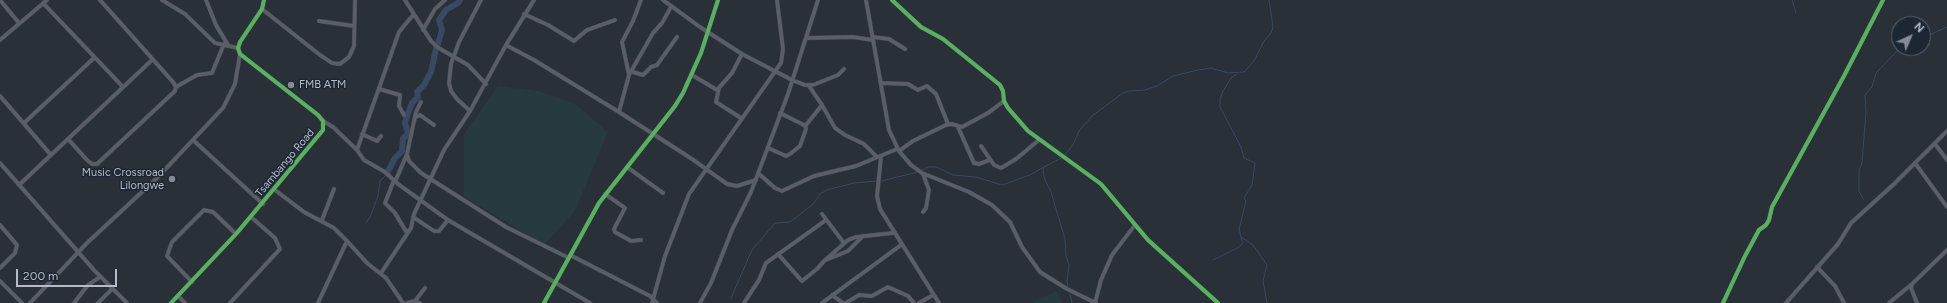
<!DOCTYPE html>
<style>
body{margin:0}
#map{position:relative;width:1947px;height:303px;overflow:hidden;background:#2a3038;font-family:Figtree,sans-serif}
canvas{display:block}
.north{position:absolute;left:1891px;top:16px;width:40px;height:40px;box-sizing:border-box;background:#1d2633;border:1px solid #59626f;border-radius:50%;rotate:44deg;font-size:11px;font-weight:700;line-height:16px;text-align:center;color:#b4bcc9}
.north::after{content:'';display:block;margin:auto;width:14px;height:18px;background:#848b96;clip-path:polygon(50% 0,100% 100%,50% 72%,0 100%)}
.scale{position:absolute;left:16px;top:269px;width:101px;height:18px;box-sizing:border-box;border:2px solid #b4bcc9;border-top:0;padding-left:5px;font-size:12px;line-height:14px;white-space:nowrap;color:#b4bcc9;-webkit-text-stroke:3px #1d2633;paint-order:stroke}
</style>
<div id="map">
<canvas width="1947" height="303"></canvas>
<div class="north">N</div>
<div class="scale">200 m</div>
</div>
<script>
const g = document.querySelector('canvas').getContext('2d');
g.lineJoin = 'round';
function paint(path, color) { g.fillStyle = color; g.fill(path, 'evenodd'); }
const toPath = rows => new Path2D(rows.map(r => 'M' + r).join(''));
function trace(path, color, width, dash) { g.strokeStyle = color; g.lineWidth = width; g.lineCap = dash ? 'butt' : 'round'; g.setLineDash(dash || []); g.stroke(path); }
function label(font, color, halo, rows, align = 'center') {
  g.font = font + ' Figtree,sans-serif'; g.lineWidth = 3; g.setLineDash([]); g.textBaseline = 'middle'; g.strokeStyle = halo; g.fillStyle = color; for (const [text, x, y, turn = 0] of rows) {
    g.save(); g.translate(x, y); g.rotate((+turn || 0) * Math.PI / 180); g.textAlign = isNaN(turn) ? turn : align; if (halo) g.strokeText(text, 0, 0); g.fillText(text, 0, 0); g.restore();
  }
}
const green = toPath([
 [498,86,539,91,574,103,608,132,575,211,544,245,464,196,464,134],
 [1056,291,1062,303,1031,303]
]);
const stream = toPath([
 [1792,0,1796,13],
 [1923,38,1947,27],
 [1237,74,1232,77,1223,91,1220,99,1220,107,1241,147,1244,158,1255,163,1252,185,1244,198,1246,201,1239,229,1241,237,1253,245,1267,265,1263,281,1267,303],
 [922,170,928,167,937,167,953,175,976,177,1002,185,1030,175,1044,167],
 [881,181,918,172],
 [1864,200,1859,191,1859,170,1862,163,1866,112,1865,95,1872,87,1876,73,1900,48],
 [366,223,370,217,378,196,380,181,386,175],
 [1213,260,1239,247,1243,243,1241,238],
 [1068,288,1067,281,1069,265,1066,256,1065,239,1051,192,1045,180,1043,171,1044,167,1063,157,1073,145,1079,131,1092,116,1123,93,1129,91,1145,90,1157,86,1173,76,1198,70,1211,68,1228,73,1244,72,1254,61,1264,41,1271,33,1273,27,1269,0],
 [1070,294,1072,303],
 [731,298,752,250,775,223,790,222,813,204,820,194,827,190,854,183,877,181]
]);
const river = toPath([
 [438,44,442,30,439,20,446,10,458,3,460,0],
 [387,173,395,158,402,151,403,139,408,133,405,123,407,116,412,103,418,97,417,92,424,85,431,72,436,49]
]);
const minor = toPath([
 [0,0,19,23],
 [162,0,185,14,215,43,238,48],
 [206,0,216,25,228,45],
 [405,0,431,41,437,47,468,65,486,84],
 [663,0,700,27,742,54,792,80,805,85,813,85,838,75,844,69],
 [866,0,889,130,899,151,911,165,922,173,969,192,992,205,1010,222,1022,247,1040,272,1067,289,1096,303],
 [892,0,921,27,943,39,1000,85,1003,91,1004,101,1008,108,1028,131,1101,184,1148,240,1218,303],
 [43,3,123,87],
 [262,9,320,55,332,63,340,64,349,57,354,46,355,0],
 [524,14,548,25,574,41,587,30,615,20],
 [319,21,354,26],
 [423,30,435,9,445,0],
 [873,37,889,39,905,49],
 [806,38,853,37,873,40],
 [0,40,47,0],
 [506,45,534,60,619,112,692,159,727,184,737,186,756,180],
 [633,72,643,75,651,67,657,65,677,37],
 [629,75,653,33,662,23,671,7],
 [692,75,717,90,732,73,742,54],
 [881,83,908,84,918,90,927,86,936,94,948,124],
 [176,87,197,75,212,73,224,44],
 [719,88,716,102,741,118],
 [379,89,400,95,399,106,404,115],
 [0,96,51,155],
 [822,105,835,128,845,135,864,144,877,157],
 [470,111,457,99,451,91,449,83,451,64,459,42,481,0],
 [619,112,629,75,622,42,633,21,641,0],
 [780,113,804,125,806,125,822,105,809,86],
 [416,117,420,115,434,125],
 [323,121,333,127,357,150,364,160,385,172,398,184,448,220,590,303],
 [24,123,94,58],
 [958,127,974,163,979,164,990,160],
 [362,134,377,141,381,136],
 [68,139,87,160,92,164,97,164,175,91,176,87,173,82,100,0],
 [193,140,263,204],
 [1935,144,1947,160],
 [981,146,994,165,1001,168,1016,159,1039,140],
 [768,148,786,156,790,154,800,146,806,129,805,125],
 [357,150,399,32,413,15],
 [899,151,913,141,946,125,952,124,962,127,988,113,1004,101],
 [407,154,409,161,421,173,506,227,569,258],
 [881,157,877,196,880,209,939,303],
 [0,163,94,270,127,303],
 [1915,163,1947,207],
 [627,167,663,193],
 [758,173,775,188,782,191,814,176,856,166,897,149],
 [394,180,385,203,395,213,407,233],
 [395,182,407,154,416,112,421,102],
 [19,185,152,60],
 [275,190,304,212,334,228,347,241,318,303],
 [605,194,625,208,614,229,615,232,631,241,641,240],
 [923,212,926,208,929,190,923,174],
 [822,214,844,243],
 [413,217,434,231,439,231,448,220],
 [322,220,334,189],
 [0,225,17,245,15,253,0,268],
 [347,241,367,263,386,278,403,303],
 [778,254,802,281,817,269,824,261,848,240,856,237,893,233],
 [570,255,650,296,657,303],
 [826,260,848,251,863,236],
 [1817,267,1835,286,1844,303],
 [381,273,411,228,414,214,444,150,470,111,506,45,534,0],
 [0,281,22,303],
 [192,282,167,256,172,242,204,210,213,212,236,234],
 [832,295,843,303],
 [178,296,185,303],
 [415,301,425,288],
 [30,303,87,243,157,178,223,108,235,84,240,54],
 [74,303,88,285,100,277],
 [98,303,112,289],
 [171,303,236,234,323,130,323,121,318,115,240,54,238,48,240,42,262,9,264,0],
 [230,303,280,249,275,238,251,217],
 [407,303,415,301,420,303],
 [544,303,599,203,675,106,683,93,701,53,718,0],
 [652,303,665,256,689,194,781,63,783,49,777,0],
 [700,303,711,283,732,230,751,192,788,94,818,0],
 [744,303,759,280,766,263,826,220],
 [822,303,901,245],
 [846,303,859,295,872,296,888,287,908,296,914,303],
 [919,303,933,295],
 [1095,303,1101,280,1112,255,1135,225],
 [1723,303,1745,256,1759,230,1766,225,1769,220,1772,207,1844,76,1883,0],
 [1786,303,1838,244,1851,223,1894,184,1947,131],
 [1889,303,1912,284],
 [1917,303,1911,288,1912,284,1947,250]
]);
const cycleway = toPath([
 [892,0,921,27,943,39,1000,85,1003,91,1004,101,1008,108,1028,131,1101,184,1148,240,1218,303],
 [171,303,236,234,323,130,323,121,318,115,240,54,238,48,240,42,262,9,264,0],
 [544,303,599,203,675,106,683,93,701,53,718,0],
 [1723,303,1745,256,1759,230,1766,225,1769,220,1772,207,1844,76,1883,0]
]);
const markers = [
 [291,85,4,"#848b96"],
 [172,179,4,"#848b96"]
];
const poiNames = [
 ["FMB ATM",299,85],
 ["Music Crossroad",164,173,"right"],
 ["Lilongwe",164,186,"right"]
];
const streetNames = [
 ["Tsambango Road",285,163,-50]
];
paint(green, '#273a3e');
trace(stream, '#384963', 1);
trace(river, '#384963', 6);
trace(minor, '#484c53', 4.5);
trace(minor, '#5a5e66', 3.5);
trace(cycleway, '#56b35d', 4);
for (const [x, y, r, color] of markers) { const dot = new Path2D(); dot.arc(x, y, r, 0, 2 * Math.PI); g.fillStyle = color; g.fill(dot); trace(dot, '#1d2633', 1.5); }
label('11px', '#b4bcc9', '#1d2633', poiNames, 'left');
label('11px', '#b4bcc9', '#1d2633', streetNames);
</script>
